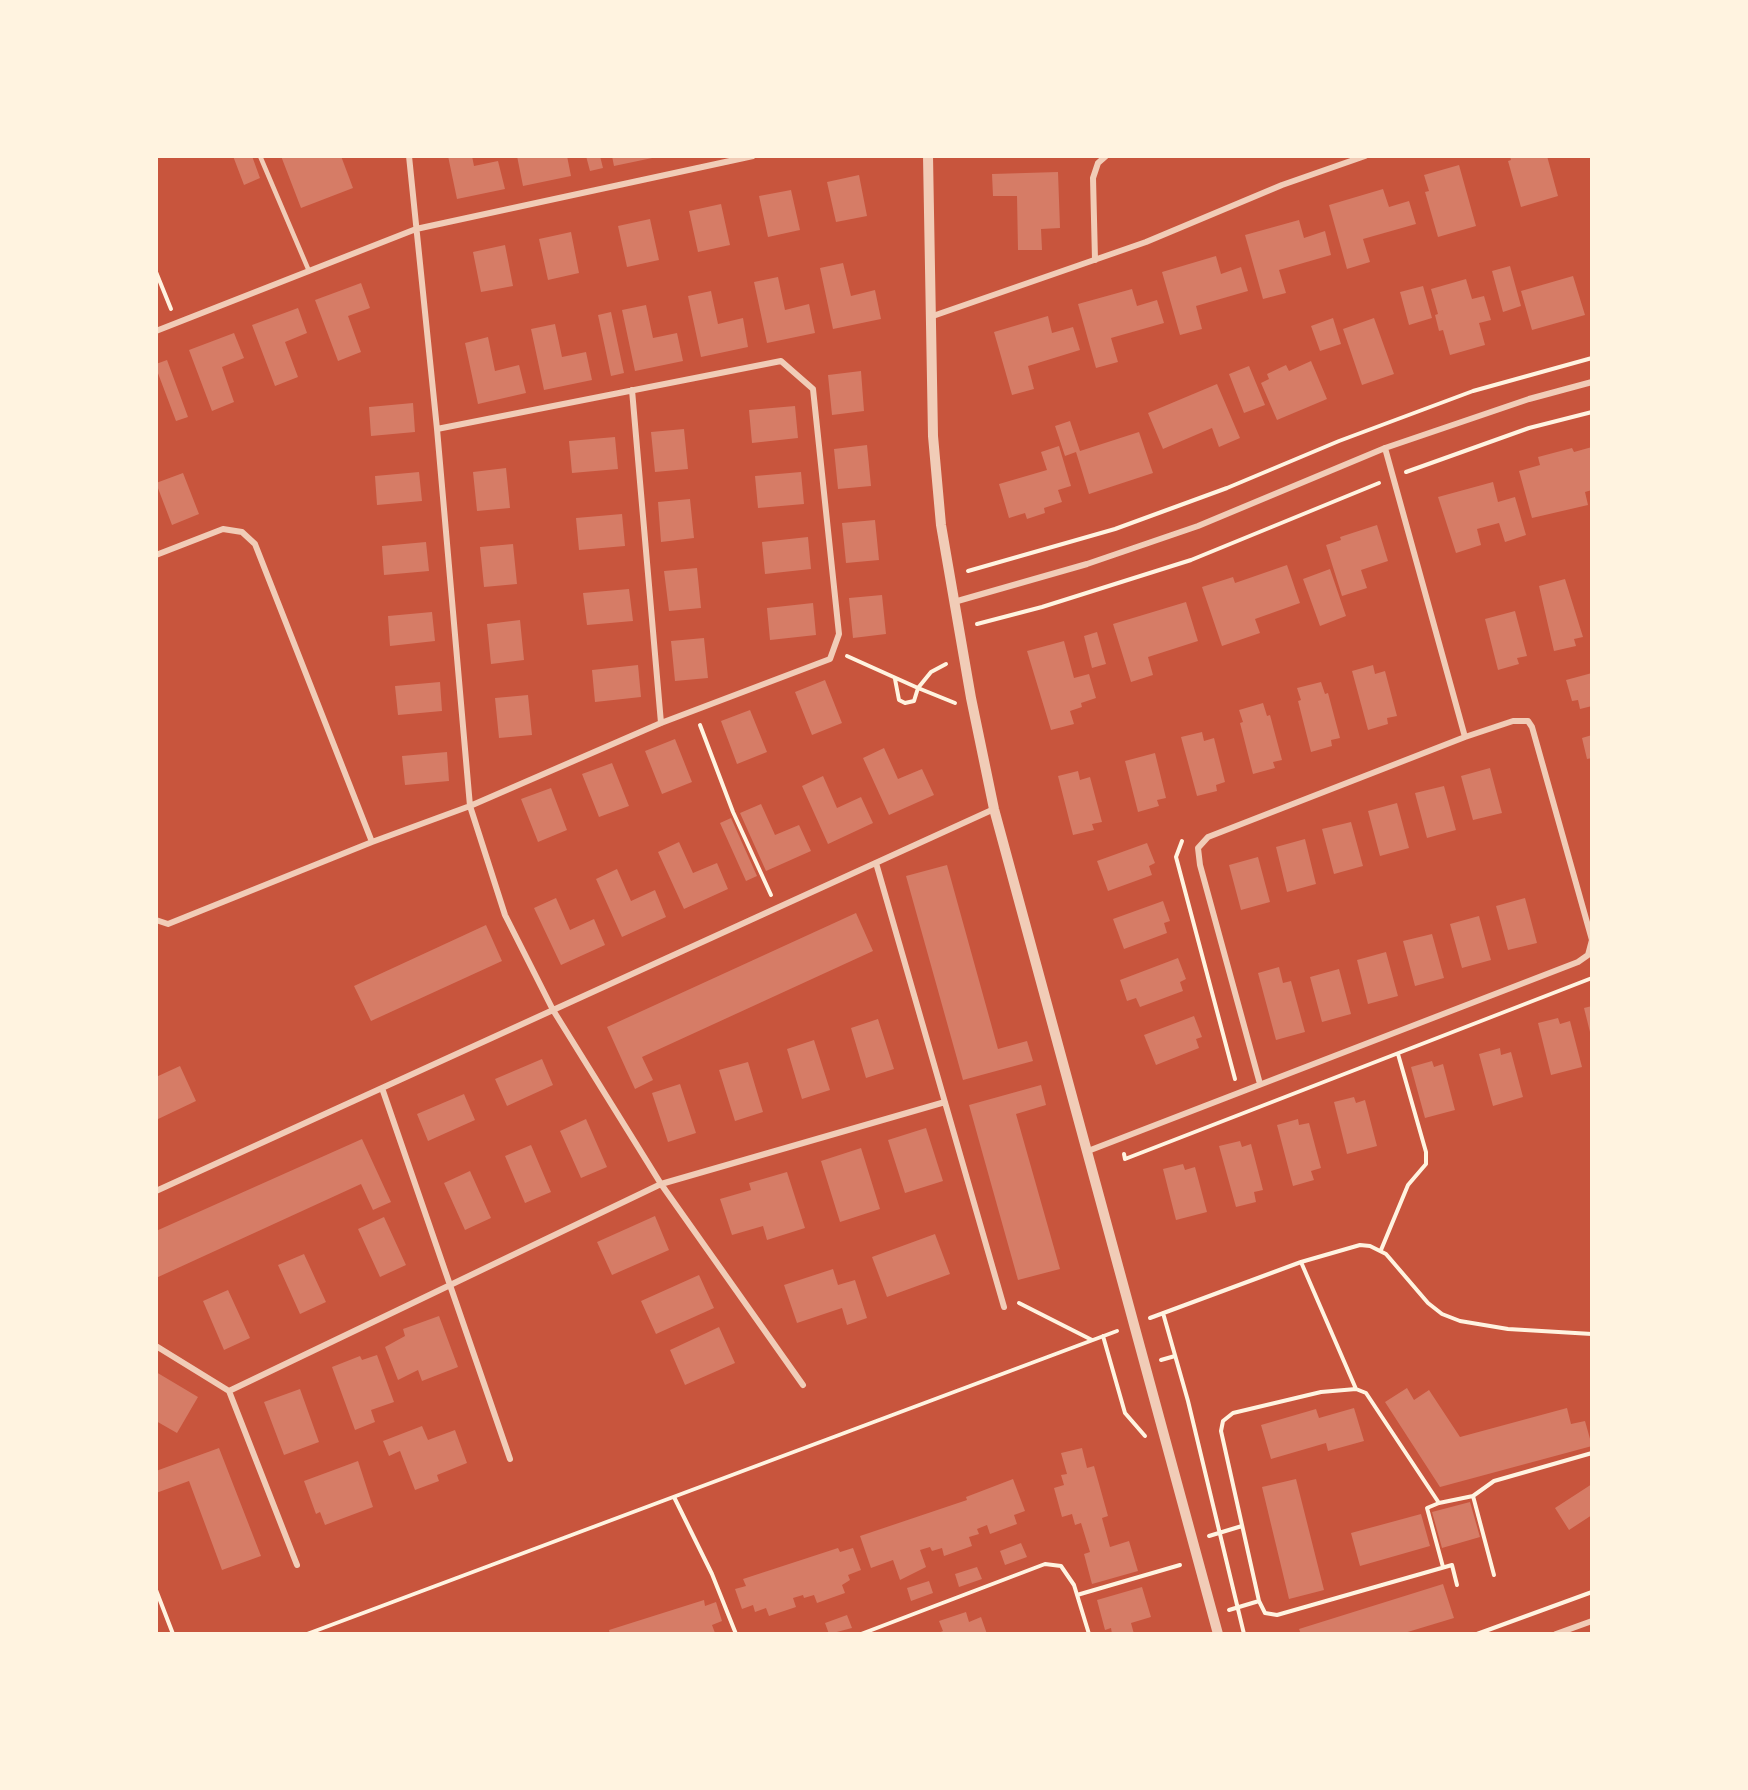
<!DOCTYPE html>
<style>
body{margin:0}
#map{position:relative;width:1748px;height:1790px;overflow:hidden;background:#c8553d;font-family:Raleway,sans-serif}
canvas{display:block}
.frame{position:absolute;inset:0;border:158px solid #fff3e0;pointer-events:none}
</style>
<div id="map">
<canvas width="1748" height="1790"></canvas>
<div class="frame"></div>
</div>
<script>
const g = document.querySelector('canvas').getContext('2d');
g.lineJoin = 'round';
function paint(path, color) { g.fillStyle = color; g.fill(path, 'evenodd'); }
const toPath = rows => new Path2D(rows.map(r => 'M' + r).join(''));
function trace(path, color, width, dash) { g.strokeStyle = color; g.lineWidth = width; g.lineCap = dash ? 'butt' : 'round'; g.setLineDash(dash || []); g.stroke(path); }
const building = toPath([
 [233,156,252,156,260,178,244,185],
 [281,156,341,156,353,188,301,208],
 [448,156,472,156,474,166,498,161,505,189,457,199],
 [517,156,567,156,571,176,523,186],
 [586,156,600,156,603,168,590,171],
 [612,156,657,156,657,157,614,166],
 [1510,156,1547,156,1558,196,1521,207,1508,161,1511,160],
 [1459,165,1476,226,1438,237,1425,192,1429,191,1424,175],
 [1058,172,1060,228,1041,229,1042,250,1018,250,1017,196,993,196,992,174],
 [859,175,867,216,836,222,827,182],
 [1383,189,1389,207,1409,201,1416,224,1363,239,1370,262,1347,269,1329,205],
 [791,190,800,230,768,237,759,196],
 [721,204,730,245,698,252,689,211],
 [650,219,659,260,627,267,618,226],
 [1299,220,1304,238,1325,231,1331,255,1279,270,1286,293,1263,299,1245,235],
 [571,232,579,273,548,280,539,239],
 [505,245,513,286,481,292,473,252],
 [1216,256,1221,274,1241,267,1248,291,1196,306,1202,329,1180,335,1162,272],
 [843,263,851,296,875,290,881,319,833,329,820,268],
 [1510,266,1521,306,1503,312,1492,271],
 [1573,276,1585,315,1532,330,1521,291],
 [778,277,785,310,809,304,815,333,767,343,754,282],
 [1466,279,1472,299,1484,296,1491,320,1479,323,1485,345,1450,355,1443,330,1439,331,1435,315,1438,314,1431,289],
 [361,283,370,308,348,316,361,352,338,361,315,300],
 [1423,286,1432,318,1409,325,1400,292],
 [1132,289,1137,306,1157,300,1164,323,1111,338,1118,362,1096,368,1078,304],
 [711,291,718,324,743,318,748,347,701,357,688,296],
 [646,305,653,338,677,333,683,361,635,371,622,310],
 [298,308,307,333,285,342,298,377,275,386,252,325],
 [611,312,624,373,611,376,598,315],
 [1048,316,1052,333,1073,327,1080,350,1028,366,1034,389,1012,395,994,332],
 [1333,318,1341,344,1320,351,1311,326],
 [1374,318,1394,374,1362,385,1343,329],
 [555,324,562,357,586,352,592,380,544,390,531,329],
 [234,333,244,358,222,367,234,402,212,411,189,350],
 [488,337,495,371,519,365,526,393,478,404,465,343],
 [167,360,188,417,176,421,156,368,156,364],
 [1311,361,1327,399,1277,420,1261,383,1269,379,1267,374,1286,365,1289,371],
 [1249,366,1265,405,1244,413,1229,374],
 [861,371,864,411,832,415,828,375],
 [1217,384,1240,438,1219,447,1212,428,1163,449,1148,413],
 [413,403,415,432,371,436,369,407],
 [795,406,798,438,752,443,749,410],
 [1070,421,1080,451,1139,432,1153,473,1089,494,1076,452,1065,456,1055,426],
 [684,429,688,469,655,472,651,432],
 [615,437,618,469,572,473,569,441],
 [867,445,871,486,838,489,834,449],
 [1059,446,1071,486,1058,490,1062,502,1044,508,1045,513,1027,519,1025,513,1009,518,999,484,1047,470,1041,452],
 [1592,447,1592,490,1585,492,1588,505,1532,518,1519,471,1540,465,1538,457,1572,448,1574,452],
 [506,468,510,508,477,511,473,472],
 [419,472,422,501,377,505,375,476],
 [801,472,804,504,758,508,755,476],
 [183,473,199,514,172,525,156,483],
 [1493,482,1498,502,1515,497,1526,535,1505,542,1499,523,1477,529,1481,545,1456,553,1438,497],
 [690,499,694,538,661,542,658,502],
 [622,514,625,546,579,550,576,518],
 [875,520,879,560,846,563,842,523],
 [1377,525,1388,561,1361,570,1367,588,1342,596,1326,545,1341,540,1340,537],
 [808,537,811,569,765,574,762,542],
 [426,542,429,571,384,575,382,546],
 [513,544,517,584,484,587,480,547],
 [1287,565,1300,603,1255,619,1260,633,1222,646,1202,587,1233,577,1235,583],
 [697,568,701,608,669,611,664,571],
 [1330,569,1346,616,1320,626,1303,579],
 [1565,579,1583,637,1574,639,1576,646,1554,651,1539,586],
 [629,589,633,621,587,625,583,593],
 [882,595,886,634,853,638,849,598],
 [1186,602,1198,641,1148,657,1153,675,1131,682,1113,624],
 [813,603,816,635,770,640,767,608],
 [1515,611,1527,656,1517,658,1519,664,1498,670,1485,619],
 [432,612,435,641,390,646,388,616],
 [520,620,524,660,491,664,487,624],
 [1097,632,1106,664,1092,668,1084,636],
 [704,638,708,678,675,681,671,641],
 [1064,641,1074,678,1089,674,1096,698,1081,703,1082,707,1070,711,1074,724,1051,730,1027,651],
 [638,665,641,697,595,702,592,670],
 [1373,665,1375,674,1385,671,1397,716,1387,718,1388,724,1368,730,1352,671],
 [1592,673,1592,706,1580,709,1578,700,1572,701,1566,680],
 [825,680,842,723,812,735,795,692],
 [440,682,442,711,398,715,395,686],
 [1321,682,1325,694,1328,693,1340,738,1331,740,1332,746,1311,752,1298,701,1301,700,1297,688],
 [528,695,532,735,499,738,495,698],
 [1263,703,1267,716,1270,715,1282,760,1273,762,1275,768,1253,774,1240,723,1243,722,1239,710],
 [750,710,767,752,737,764,721,721],
 [1202,732,1204,741,1214,738,1225,782,1216,785,1217,791,1197,796,1181,737],
 [1592,735,1592,758,1587,759,1582,738],
 [675,739,692,782,662,794,645,751],
 [884,748,898,779,922,769,934,795,889,815,863,758],
 [447,752,449,781,405,785,402,756],
 [1155,753,1166,798,1157,800,1159,806,1138,812,1125,761],
 [612,763,629,806,599,817,582,774],
 [1490,768,1502,813,1473,820,1461,776],
 [1078,771,1080,780,1090,777,1102,822,1092,824,1094,830,1073,835,1058,776],
 [823,776,837,808,861,797,873,823,828,844,802,786],
 [1444,786,1456,830,1427,838,1415,793],
 [551,788,567,830,538,842,521,799],
 [1397,803,1409,848,1380,856,1368,811],
 [761,804,775,835,799,825,811,851,766,871,740,813],
 [731,818,757,876,746,881,720,823],
 [1351,822,1363,866,1334,874,1322,829],
 [1305,839,1316,884,1287,892,1276,847],
 [679,842,693,873,717,863,728,889,684,909,658,852],
 [1147,843,1155,863,1149,866,1152,875,1108,891,1097,861],
 [1258,857,1270,902,1241,910,1229,865],
 [947,865,998,1049,1027,1041,1033,1061,963,1080,906,876],
 [617,869,631,901,655,890,666,917,622,937,596,879],
 [556,898,570,930,594,919,605,945,561,965,534,908],
 [1525,898,1537,943,1508,950,1496,906],
 [1163,901,1170,921,1164,923,1167,933,1124,949,1113,919],
 [856,913,873,951,642,1057,653,1080,635,1089,607,1027],
 [1479,916,1491,960,1462,968,1450,924],
 [486,925,502,961,371,1021,354,986],
 [1432,934,1444,978,1415,986,1403,941],
 [1386,952,1398,996,1368,1004,1357,960],
 [1178,958,1186,979,1180,982,1183,991,1140,1007,1136,998,1127,1001,1120,980],
 [1279,967,1283,983,1291,981,1305,1032,1276,1040,1258,973],
 [1339,969,1351,1014,1322,1022,1310,977],
 [1592,1006,1592,1036,1591,1036,1584,1008],
 [1194,1016,1202,1037,1196,1039,1199,1048,1156,1065,1144,1035],
 [1558,1018,1560,1024,1570,1021,1582,1067,1551,1075,1538,1023],
 [878,1019,894,1069,866,1078,851,1028],
 [814,1040,830,1090,802,1099,787,1049],
 [1500,1048,1501,1055,1511,1052,1523,1097,1493,1106,1479,1054],
 [542,1059,553,1085,507,1106,495,1079],
 [1432,1061,1434,1067,1443,1064,1455,1110,1425,1118,1411,1067],
 [748,1062,763,1112,735,1121,719,1070],
 [180,1066,196,1101,156,1120,156,1077],
 [680,1084,696,1133,668,1142,652,1093],
 [1041,1085,1046,1105,1016,1114,1060,1269,1018,1280,969,1105],
 [464,1094,475,1120,428,1141,417,1114],
 [1354,1097,1356,1103,1365,1100,1377,1146,1347,1154,1334,1102],
 [586,1119,607,1167,581,1178,560,1131],
 [1298,1119,1299,1125,1309,1123,1321,1168,1311,1171,1314,1180,1293,1186,1277,1125],
 [926,1128,943,1181,905,1193,888,1140],
 [362,1139,391,1202,373,1210,361,1184,156,1278,156,1231],
 [1240,1141,1242,1147,1251,1144,1263,1190,1254,1192,1256,1202,1236,1207,1219,1146],
 [531,1145,551,1192,525,1203,505,1156],
 [861,1148,880,1209,840,1222,821,1161],
 [1183,1164,1185,1170,1195,1167,1207,1212,1176,1220,1163,1169],
 [470,1171,491,1218,465,1230,444,1183],
 [787,1172,805,1228,767,1240,763,1226,732,1235,720,1199,751,1190,749,1183],
 [655,1216,669,1250,612,1275,597,1242],
 [384,1217,406,1265,380,1277,358,1229],
 [935,1234,950,1274,887,1297,872,1257],
 [304,1254,326,1302,300,1314,278,1265],
 [833,1269,838,1285,855,1280,867,1318,847,1325,842,1308,797,1323,784,1285],
 [699,1275,714,1308,656,1334,641,1301],
 [228,1290,250,1338,224,1350,203,1301],
 [439,1316,458,1367,422,1381,418,1370,398,1380,385,1347,405,1336,403,1329],
 [719,1327,735,1363,685,1385,670,1350],
 [377,1355,394,1402,371,1410,375,1422,355,1430,332,1367,360,1356,362,1360],
 [156,1372,198,1397,177,1433,156,1421],
 [1407,1388,1414,1400,1429,1390,1460,1437,1567,1408,1571,1424,1585,1421,1592,1446,1440,1487,1385,1402],
 [300,1389,319,1442,284,1455,264,1402],
 [1354,1408,1364,1441,1328,1451,1326,1443,1271,1459,1261,1425,1316,1409,1319,1418],
 [422,1426,428,1440,455,1430,467,1463,437,1475,439,1481,415,1490,400,1451,389,1456,383,1441],
 [219,1448,261,1556,222,1570,189,1481,156,1493,156,1471],
 [1082,1448,1087,1468,1094,1466,1108,1516,1102,1518,1110,1547,1129,1541,1138,1571,1092,1584,1084,1554,1090,1552,1081,1523,1075,1525,1072,1514,1062,1517,1054,1488,1064,1485,1061,1475,1067,1474,1061,1453],
 [358,1461,373,1507,325,1525,320,1512,316,1514,304,1481],
 [1013,1479,1025,1511,1014,1515,1017,1524,990,1534,987,1525,977,1529,979,1534,969,1537,972,1546,944,1556,942,1548,932,1551,930,1547,920,1550,926,1567,900,1580,893,1560,871,1568,860,1536,967,1500,966,1497],
 [1296,1479,1324,1590,1289,1599,1262,1487],
 [1592,1484,1592,1515,1569,1530,1555,1508],
 [1470,1502,1480,1537,1442,1548,1432,1512],
 [1421,1514,1430,1546,1360,1566,1351,1533],
 [1021,1543,1027,1557,1005,1565,1000,1551],
 [838,1548,840,1552,853,1548,861,1570,848,1575,850,1580,842,1585,845,1593,817,1603,814,1595,804,1598,803,1595,793,1598,796,1607,769,1616,766,1608,755,1612,753,1605,742,1609,735,1589,746,1586,743,1579],
 [977,1567,982,1579,959,1587,955,1574],
 [929,1581,933,1593,911,1601,907,1588],
 [1443,1584,1454,1618,1401,1634,1301,1634,1299,1629],
 [1142,1587,1151,1617,1131,1623,1134,1634,1112,1634,1111,1628,1105,1630,1097,1600],
 [704,1600,705,1606,716,1602,722,1621,712,1625,715,1633,610,1634,609,1630],
 [966,1612,969,1622,981,1617,987,1634,936,1634,943,1631,939,1621],
 [847,1615,852,1628,829,1634,825,1623]
]);
const path = toPath([
 [156,272,171,309],
 [1406,472,1529,428,1592,412],
 [968,571,1115,529,1227,488,1339,441,1473,391,1592,358],
 [977,624,1042,607,1191,560,1379,483],
 [847,656,918,688,931,672,946,664],
 [895,679,899,700,905,703,914,701,918,688,955,703],
 [700,725,733,812,771,895],
 [1182,841,1176,857,1235,1079],
 [1124,1154,1125,1159,1592,978],
 [1381,1250,1408,1185,1426,1164,1426,1152,1398,1054],
 [1301,1262,1356,1389],
 [1019,1303,1092,1340],
 [1163,1313,1188,1401,1244,1634],
 [1150,1318,1301,1262,1360,1245,1370,1246,1386,1254,1428,1303,1442,1314,1460,1321,1508,1329,1592,1334],
 [1103,1336,1125,1413,1145,1436],
 [1161,1360,1175,1356],
 [1473,1496,1494,1575],
 [674,1497,712,1574,736,1634],
 [1439,1503,1427,1508,1443,1567],
 [1209,1536,1242,1526],
 [156,1590,173,1634],
 [1077,1595,1180,1565],
 [1259,1601,1265,1613,1277,1615,1452,1565,1457,1585],
 [1229,1610,1259,1601,1221,1431,1223,1421,1233,1413,1321,1392,1356,1389,1366,1393,1439,1503,1473,1496,1494,1481,1592,1453],
 [307,1634,1117,1331],
 [861,1634,1045,1564,1061,1566,1074,1585,1089,1634],
 [1477,1634,1592,1592]
]);
const service = toPath([
 [260,156,309,271]
]);
const minor = toPath([
 [409,156,437,429,470,806,505,915,553,1010,661,1184,803,1385],
 [1095,260,1093,178,1098,163,1106,156],
 [930,317,1146,242,1282,185,1365,156],
 [156,331,416,229,753,156],
 [632,390,661,723],
 [156,555,223,529,242,532,255,544,372,842],
 [954,602,1087,564,1198,526,1385,448,1529,399,1592,382],
 [876,863,1004,1307],
 [156,920,168,924,372,842,470,806,661,723,830,659,839,634,813,389,781,361,437,429],
 [1260,1084,1200,865,1198,848,1208,837,1465,737],
 [382,1088,510,1459],
 [1088,1151,1578,962,1588,955,1592,940,1532,727,1528,721,1513,721,1465,737,1385,448],
 [156,1191,994,809],
 [156,1346,229,1391,297,1565],
 [229,1391,661,1184,945,1102],
 [1556,1634,1592,1621]
]);
const tertiary = toPath([
 [928,156,933,436,941,525,971,698,994,809,1218,1634]
]);
paint(building, '#d67c66');
trace(path, '#fff3e0', 4);
trace(service, '#f1ccb7', 4.5);
trace(minor, '#f1ccb7', 6);
trace(tertiary, '#f1ccb7', 10);
</script>
